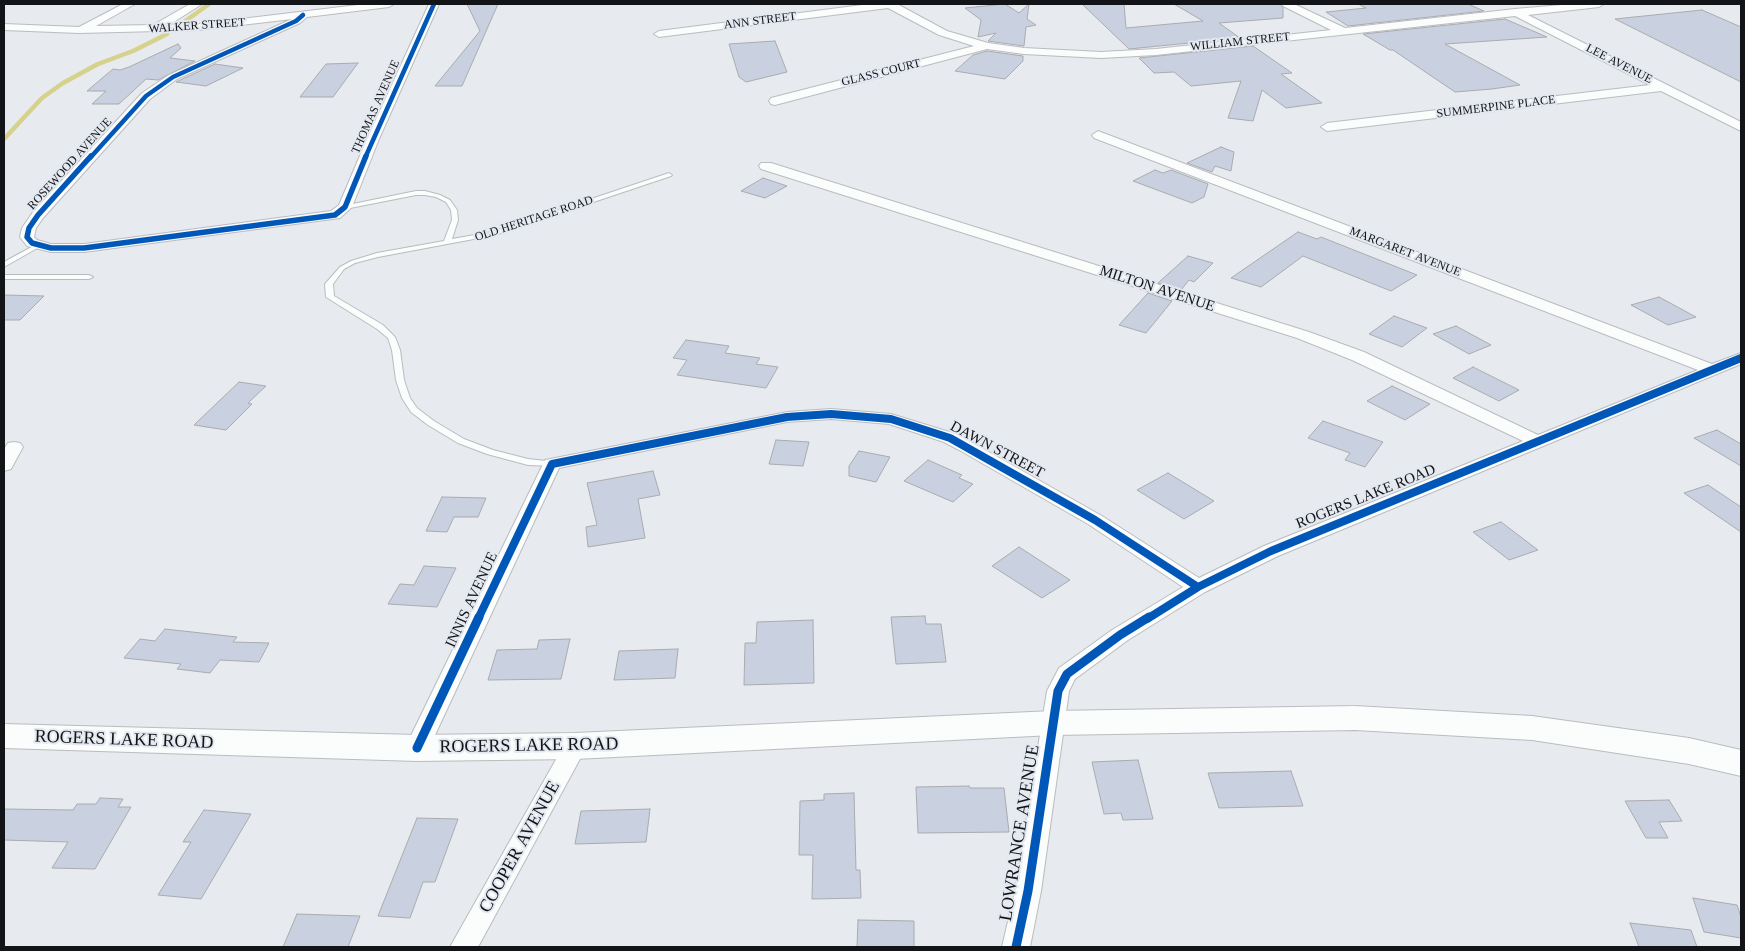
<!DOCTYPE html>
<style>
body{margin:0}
#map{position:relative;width:1745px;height:951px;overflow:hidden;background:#e7eaee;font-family:Georgia,serif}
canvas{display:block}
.frame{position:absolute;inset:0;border:5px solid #131417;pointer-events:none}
</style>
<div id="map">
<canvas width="1745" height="951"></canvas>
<div class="frame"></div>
</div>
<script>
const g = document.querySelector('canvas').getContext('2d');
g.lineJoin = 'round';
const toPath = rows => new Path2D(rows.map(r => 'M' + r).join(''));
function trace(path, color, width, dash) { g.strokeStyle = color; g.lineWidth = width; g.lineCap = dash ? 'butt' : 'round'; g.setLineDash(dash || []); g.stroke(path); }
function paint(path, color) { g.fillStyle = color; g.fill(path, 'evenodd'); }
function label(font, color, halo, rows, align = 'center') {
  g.font = font + ' Georgia,serif'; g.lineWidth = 4; g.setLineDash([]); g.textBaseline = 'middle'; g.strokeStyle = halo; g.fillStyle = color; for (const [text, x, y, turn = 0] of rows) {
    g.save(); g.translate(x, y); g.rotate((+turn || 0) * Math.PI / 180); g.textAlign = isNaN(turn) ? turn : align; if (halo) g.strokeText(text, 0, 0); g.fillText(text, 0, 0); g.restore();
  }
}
const stream = toPath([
 [184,22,209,4],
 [4,139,42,98,63,83,98,64,133,51,167,34]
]);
const building = toPath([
 [467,4,498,4,462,86,435,86,480,31,467,4],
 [1005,4,1019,13,1029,4,1027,19,1036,25,1026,27,1024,46,988,41,996,33,978,37,981,20,965,8,1005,4],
 [1082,4,1124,4,1126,28,1203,21,1174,4,1280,4,1283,8,1283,18,1219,23,1240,38,1129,49,1082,4],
 [1358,4,1468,4,1484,11,1348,26,1326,12,1366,8,1358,4],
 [1702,10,1741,27,1741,82,1615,19,1702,10],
 [1505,19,1547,37,1445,44,1520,85,1492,89,1455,92,1393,50,1390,50,1363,34,1505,19],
 [775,41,787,72,746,82,739,77,729,44,775,41],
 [178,44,181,48,170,58,195,61,158,80,146,79,119,104,92,104,106,91,87,91,113,69,120,70,129,67,178,44],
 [1253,46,1292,73,1281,74,1322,103,1286,108,1262,90,1253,121,1228,118,1241,81,1191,86,1174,72,1154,73,1139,58,1253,46],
 [987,51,1023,56,1023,61,1005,79,955,71,973,55,987,51],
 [358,63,333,97,300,97,326,64,358,63],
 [215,64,243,68,206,86,176,82,215,64],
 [1221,147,1234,152,1231,171,1215,166,1212,172,1187,163,1221,147],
 [1155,170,1163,173,1171,170,1208,184,1204,197,1192,203,1133,181,1155,170],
 [763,178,787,186,765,198,741,191,763,178],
 [1298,232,1317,239,1321,237,1417,275,1391,291,1303,256,1261,287,1231,278,1298,232],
 [1188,256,1213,263,1194,282,1189,280,1181,290,1158,283,1188,256],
 [1148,293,1172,301,1146,333,1119,325,1148,293],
 [4,295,44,296,20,320,4,320,4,295],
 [1659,297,1696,317,1668,325,1631,305,1659,297],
 [1394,316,1427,328,1402,347,1369,334,1394,316],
 [1456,326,1491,345,1469,354,1433,334,1456,326],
 [686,340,729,346,725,353,760,358,756,364,778,367,766,388,677,375,687,360,673,358,686,340],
 [1473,367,1519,390,1499,401,1453,378,1473,367],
 [239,382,266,386,248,403,252,404,226,430,194,425,239,382],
 [1392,386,1430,404,1405,420,1367,401,1392,386],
 [1323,421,1383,442,1365,467,1345,460,1350,453,1308,438,1323,421],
 [1717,430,1741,444,1741,466,1694,438,1717,430],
 [776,440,809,442,803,466,769,464,776,440],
 [859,451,890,457,876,482,849,476,849,466,859,451],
 [928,460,962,475,959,478,973,484,953,502,904,481,928,460],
 [653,471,660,495,638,499,645,538,588,547,586,527,597,525,587,483,653,471],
 [1168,473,1214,501,1184,519,1137,490,1168,473],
 [1708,485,1741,507,1741,532,1684,493,1708,485],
 [442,497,486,498,478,517,454,517,447,532,426,531,442,497],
 [1501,522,1538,550,1509,560,1473,532,1501,522],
 [1019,547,1070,580,1042,598,992,566,1019,547],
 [424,566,456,568,437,607,388,604,400,584,414,585,424,566],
 [925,616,926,624,941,624,946,662,896,664,891,617,925,616],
 [813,620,814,683,744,685,745,643,756,643,757,622,813,620],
 [165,629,237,637,233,642,269,643,259,662,220,660,210,673,177,669,181,664,124,658,140,639,155,641,165,629],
 [570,639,561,679,488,680,497,650,537,649,539,640,570,639],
 [678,649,675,678,614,680,619,651,678,649],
 [1138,760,1153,819,1123,820,1121,813,1104,814,1092,762,1138,760],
 [1291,771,1303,806,1219,808,1208,773,1291,771],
 [969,786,970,788,1004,788,1009,832,918,833,916,787,969,786],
 [854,793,856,870,860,870,861,898,812,899,813,855,799,855,800,801,824,800,824,794,854,793],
 [100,798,123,799,118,807,131,807,95,869,52,868,68,842,4,840,4,809,73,810,77,804,96,804,100,798],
 [1669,800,1682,821,1659,822,1668,838,1646,838,1625,801,1669,800],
 [650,809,646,842,575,844,581,811,650,809],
 [204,810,251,814,201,899,158,895,191,842,183,842,204,810],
 [417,818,458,819,435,882,423,882,410,918,378,916,417,818],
 [1693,898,1737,905,1741,917,1741,938,1704,932,1693,898],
 [297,914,360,916,348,947,283,947,297,914],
 [858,920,914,921,914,947,857,947,858,920],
 [1630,923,1691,930,1697,947,1639,947,1630,923]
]);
const service = toPath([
 [669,173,672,175,671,176,495,235,378,257,355,263,344,269,333,284,334,296,383,325,395,337,400,350,404,380,410,398,417,408,434,421,464,439,493,450,528,459,555,462,556,464,555,466,528,465,487,454,458,443,428,425,411,412,402,398,396,380,392,350,388,338,377,329,326,297,325,284,340,267,351,261,377,253,444,241,452,220,451,210,446,202,436,197,425,195,416,195,345,209,342,207,343,206,416,191,425,191,440,195,450,200,457,210,458,220,452,239,492,232,669,173],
 [39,243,42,245,41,246,4,267,4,262,39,243],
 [4,275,89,275,93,277,89,279,4,279,4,275]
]);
const minor = toPath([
 [123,4,135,4,96,26,153,25,190,4,202,4,169,25,199,24,366,4,394,4,389,7,307,17,300,23,177,79,150,99,43,218,36,228,34,237,37,240,51,244,84,244,331,211,339,205,367,139,429,4,439,4,379,139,352,207,340,218,84,252,51,252,27,246,20,237,22,228,33,212,142,93,169,75,292,19,199,30,79,33,4,30,4,24,79,27,123,4],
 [870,4,897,4,947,31,988,43,1024,48,1101,52,1156,49,1331,30,1283,6,1282,4,1294,4,1345,28,1515,9,1573,4,1604,4,1599,7,1528,15,1741,122,1741,131,1661,91,1327,131,1321,127,1327,123,1650,85,1515,16,1156,55,1101,58,1024,54,987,49,775,105,771,104,769,101,771,98,974,46,939,35,888,8,659,37,654,34,659,31,870,4],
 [1098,131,1712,364,1741,353,1741,364,1278,556,1205,592,1128,640,1075,679,1069,691,1041,891,1030,947,1002,947,1015,891,1047,691,1059,668,1112,630,1183,587,1088,524,961,451,944,442,889,424,831,419,787,422,559,468,429,748,425,754,417,757,409,754,405,748,545,460,787,412,831,409,891,414,956,434,973,443,1102,516,1199,578,1264,546,1523,441,1352,360,1297,338,761,169,759,166,761,163,771,163,1309,332,1364,352,1538,435,1698,370,1094,138,1092,135,1098,131],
 [14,442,20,443,23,447,11,469,4,471,4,449,8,443,14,442],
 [575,737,583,740,587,746,478,947,450,947,567,740,575,737]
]);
const secondary = toPath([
 [1355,706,1532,716,1689,738,1741,750,1741,776,1689,764,1532,740,1355,730,1053,735,575,759,417,761,4,748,4,724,417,735,575,733,1053,711,1355,706]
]);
const cyclewayFar3 = toPath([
 [90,158,146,96,173,77,296,21,303,15],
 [365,158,434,4]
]);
const cyclewayFar2 = toPath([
 [91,156,38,215,29,228,27,237,32,243,51,248,84,248,335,215,345,207,366,156],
 [1738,359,1741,358]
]);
const cyclewayFar1 = toPath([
 [478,619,552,464,787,417,831,414,891,419,950,438,1095,520,1198,587],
 [1147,619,1198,587,1271,551,1741,358]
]);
const cycleway = toPath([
 [417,748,479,617],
 [1016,947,1028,891,1058,691,1067,674,1120,635,1149,617]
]);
const farStreetnames = [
 ["ANN STREET",760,21,-7],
 ["WALKER STREET",197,26,-4],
 ["WILLIAM STREET",1240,42,-6],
 ["LEE AVENUE",1619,64,27],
 ["GLASS COURT",881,73,-14],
 ["THOMAS AVENUE",376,107,-66],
 ["SUMMERPINE PLACE",1496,107,-7],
 ["ROSEWOOD AVENUE",70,164,-48],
 ["OLD HERITAGE ROAD",534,219,-18],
 ["MARGARET AVENUE",1405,252,21]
];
const streetNames = [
 ["MILTON AVENUE",1157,289,18],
 ["DAWN STREET",997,450,28],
 ["ROGERS LAKE ROAD",1366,497,-22],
 ["INNIS AVENUE",472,600,-65]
];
const nearStreetnames = [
 ["ROGERS LAKE ROAD",124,740,2],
 ["ROGERS LAKE ROAD",529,746,-1],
 ["LOWRANCE AVENUE",1020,833,-81],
 ["COOPER AVENUE",520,847,-61]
];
trace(stream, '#d6d28b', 4.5);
paint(building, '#c9d0df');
trace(building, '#a9abae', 1);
trace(service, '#babcbf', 2);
trace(minor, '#babcbf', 2);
trace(secondary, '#babcbf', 2);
paint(service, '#fbfcfc');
paint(minor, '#fbfcfc');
paint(secondary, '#fbfcfc');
trace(cyclewayFar3, '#0057b8', 4.5);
trace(cyclewayFar2, '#0057b8', 5.5);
trace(cyclewayFar1, '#0057b8', 8);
trace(cycleway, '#0057b8', 9);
label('12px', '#131417', '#e4e9f1', farStreetnames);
label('15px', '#131417', '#e4e9f1', streetNames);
label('18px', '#131417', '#e4e9f1', nearStreetnames);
</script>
